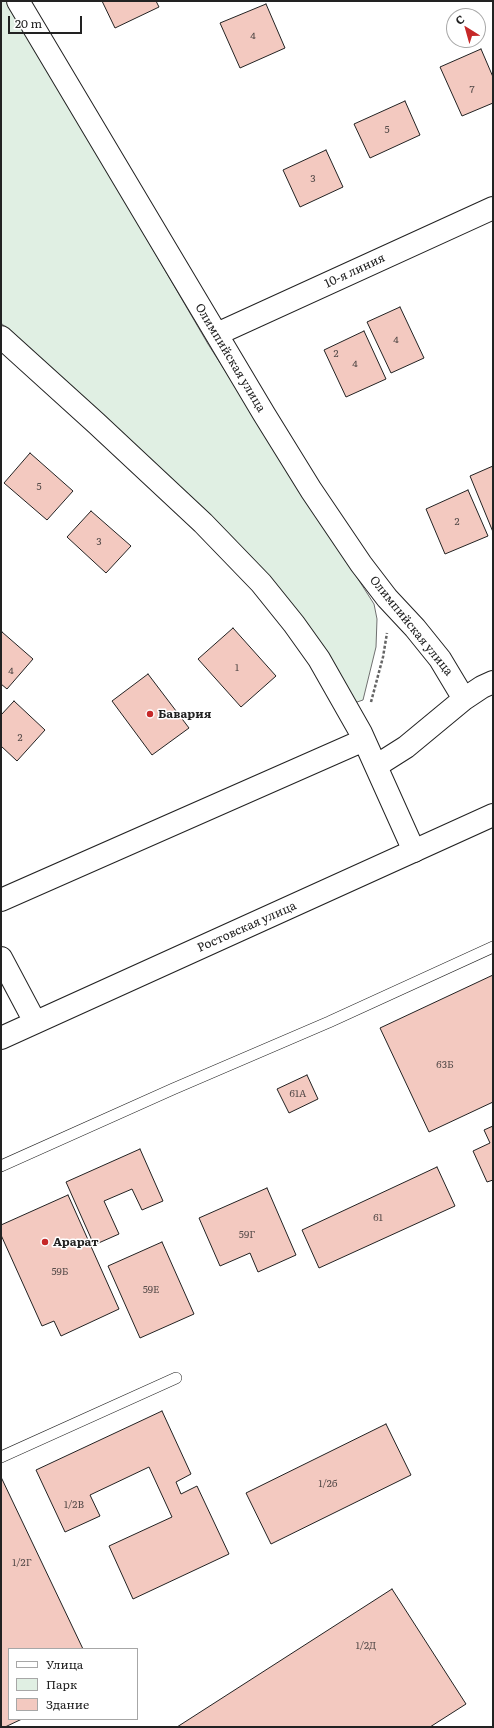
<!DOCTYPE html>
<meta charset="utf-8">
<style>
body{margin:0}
#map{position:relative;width:494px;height:1728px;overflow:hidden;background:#fff;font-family:Literata,serif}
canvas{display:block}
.frame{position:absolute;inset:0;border:2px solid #222;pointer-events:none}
.legend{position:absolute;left:8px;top:1648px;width:130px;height:72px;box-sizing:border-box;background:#fff;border:1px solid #a7a7a7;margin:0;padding:5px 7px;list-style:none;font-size:12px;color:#222}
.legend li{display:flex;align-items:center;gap:8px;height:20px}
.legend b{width:20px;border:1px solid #a7a7a7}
.north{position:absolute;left:446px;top:8px;width:40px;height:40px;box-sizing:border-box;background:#fff;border:1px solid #a7a7a7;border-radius:50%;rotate:323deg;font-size:11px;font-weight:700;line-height:16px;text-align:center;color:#222}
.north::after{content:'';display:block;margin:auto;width:14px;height:18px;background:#c62828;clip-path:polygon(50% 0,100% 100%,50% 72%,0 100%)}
.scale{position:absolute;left:8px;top:16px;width:74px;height:18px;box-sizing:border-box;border:2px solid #222;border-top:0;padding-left:5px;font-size:12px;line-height:14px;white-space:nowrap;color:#222;-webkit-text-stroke:3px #fff;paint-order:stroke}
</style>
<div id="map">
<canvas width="494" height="1728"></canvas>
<div class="frame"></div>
<ul class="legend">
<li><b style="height:5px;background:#fff"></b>Улица</li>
<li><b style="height:11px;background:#e0efe3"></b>Парк</li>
<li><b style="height:11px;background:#f3c9c0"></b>Здание</li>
</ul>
<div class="north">С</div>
<div class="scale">20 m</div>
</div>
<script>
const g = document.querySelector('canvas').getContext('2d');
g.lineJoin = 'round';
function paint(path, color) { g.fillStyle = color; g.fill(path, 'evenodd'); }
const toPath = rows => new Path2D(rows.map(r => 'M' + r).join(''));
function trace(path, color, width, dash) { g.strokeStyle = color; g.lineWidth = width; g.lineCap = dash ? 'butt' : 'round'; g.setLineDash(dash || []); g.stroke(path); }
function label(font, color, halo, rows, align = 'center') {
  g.font = font + ' Literata,serif'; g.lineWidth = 3; g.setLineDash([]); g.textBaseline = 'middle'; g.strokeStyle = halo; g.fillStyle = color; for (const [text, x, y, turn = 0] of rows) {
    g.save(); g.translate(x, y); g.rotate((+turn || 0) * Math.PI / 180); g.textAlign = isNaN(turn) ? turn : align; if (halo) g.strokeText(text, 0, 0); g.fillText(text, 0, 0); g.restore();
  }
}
const green = toPath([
 [1,1,8,1,208,344,374,604,377,619,376,647,363,700,354,703,108,419,1,323,1,1]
]);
const building = toPath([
 [102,1,156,1,159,7,115,28,102,1],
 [266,4,285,48,240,68,220,23,266,4],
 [481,49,493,77,493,103,462,116,440,67,481,49],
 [405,101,420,135,370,158,354,124,405,101],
 [326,150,343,187,300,207,283,170,326,150],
 [400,307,424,358,391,373,367,322,400,307],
 [364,331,386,379,346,397,324,350,364,331],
 [30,453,73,491,47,520,4,483,30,453],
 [493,466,493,532,470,476,493,466],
 [468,490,488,536,445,554,426,509,468,490],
 [91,511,131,546,106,573,67,537,91,511],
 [233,628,276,676,241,707,198,659,233,628],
 [2,632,33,659,7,689,1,684,1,634,2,632],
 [148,674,189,728,152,755,112,701,148,674],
 [14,701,45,730,17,761,1,746,1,715,14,701],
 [493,975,493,1102,429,1132,380,1028,493,975],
 [307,1075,318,1099,289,1113,277,1089,307,1075],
 [493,1126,493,1180,487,1182,473,1151,490,1143,484,1130,493,1126],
 [140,1149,163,1201,142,1210,132,1189,104,1201,119,1234,94,1245,66,1182,140,1149],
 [437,1167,455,1206,319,1268,302,1230,437,1167],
 [267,1188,296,1255,258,1272,250,1253,220,1266,199,1218,267,1188],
 [68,1195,119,1309,61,1336,54,1321,42,1326,1,1235,1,1225,68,1195],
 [162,1242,194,1314,140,1338,108,1266,162,1242],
 [162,1411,191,1474,176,1482,181,1494,197,1486,229,1554,133,1599,109,1546,172,1517,149,1467,90,1495,100,1516,65,1532,36,1470,162,1411],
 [386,1424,411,1475,271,1544,246,1493,386,1424],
 [1,1477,83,1649,9,1649,9,1719,22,1719,5,1727,1,1727,1,1477],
 [392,1589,466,1704,430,1727,177,1727,392,1589]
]);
const path = toPath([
 [371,702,383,657,387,633]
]);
const lane = toPath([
 [1,1166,173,1089,329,1022,493,947],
 [1,1457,176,1378]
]);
const street = toPath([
 [18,1,264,414,311,490,361,564,387,598,415,628,440,659,464,699],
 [217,334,493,208],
 [1,337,96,423,203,523,261,583,294,624,319,659,361,733,414,851],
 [376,766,406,747,464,699,482,687,493,682],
 [1,900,364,740],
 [1,958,35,1022]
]);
const primary = toPath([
 [1,1038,493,815]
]);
const markers = [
 [150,714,4,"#c62828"],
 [45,1242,4,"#c62828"]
];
const numberNames = [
 ["4",253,36],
 ["7",472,90],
 ["5",387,130],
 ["3",313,179],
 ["4",396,340],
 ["2",336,354],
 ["4",355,364],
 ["5",39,487],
 ["2",457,522],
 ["3",99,542],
 ["1",237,668],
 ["4",11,671],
 ["2",20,738],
 ["63Б",445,1065],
 ["61А",298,1094],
 ["61",378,1218],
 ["59Г",247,1235],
 ["59Б",60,1272],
 ["59Е",151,1290],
 ["1/2б",328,1484],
 ["1/2В",74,1505],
 ["1/2Г",22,1563],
 ["1/2Д",366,1646]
];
const streetNames = [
 ["10-я линия",355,271,-25],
 ["Олимпийская улица",230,358,59],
 ["Олимпийская улица",411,626,51],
 ["Ростовская улица",247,927,-24]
];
const poiNames = [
 ["Бавария",158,714],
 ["Арарат",53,1242]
];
paint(green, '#e0efe3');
trace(green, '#6f6f6f', 1);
paint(building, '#f3c9c0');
trace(building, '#222', 1);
trace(lane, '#222', 12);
trace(street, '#222', 24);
trace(primary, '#222', 24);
trace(path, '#646464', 2.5, [3, 2]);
trace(lane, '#fff', 11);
trace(street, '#fff', 22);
trace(primary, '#fff', 22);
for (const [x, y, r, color] of markers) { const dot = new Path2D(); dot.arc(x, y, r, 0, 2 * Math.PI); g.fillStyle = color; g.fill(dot); trace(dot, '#fff', 1.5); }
label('10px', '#564c4a', null, numberNames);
label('12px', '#222', '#fff', streetNames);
label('bold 12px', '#222', '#fff', poiNames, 'left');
</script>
